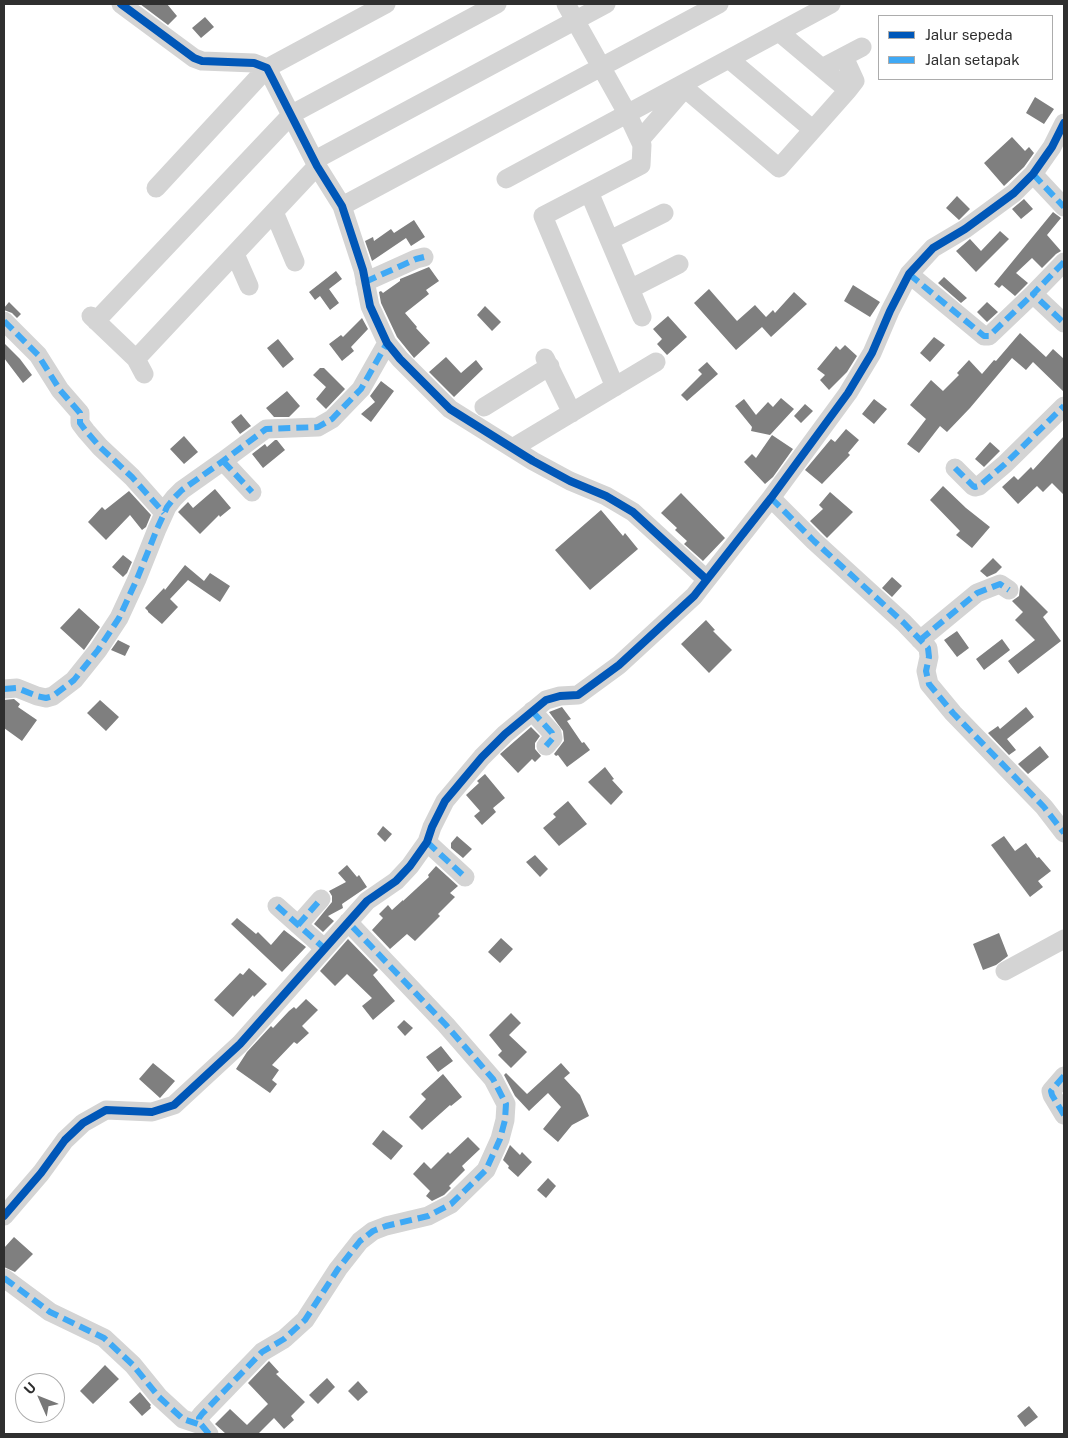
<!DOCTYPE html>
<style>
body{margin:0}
#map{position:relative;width:1068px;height:1438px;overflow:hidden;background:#fff;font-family:"Public Sans",sans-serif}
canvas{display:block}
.frame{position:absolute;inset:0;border:5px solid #2f2f2f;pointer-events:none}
.legend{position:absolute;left:878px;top:15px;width:175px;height:65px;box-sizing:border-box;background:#fff;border:1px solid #acacac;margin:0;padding:6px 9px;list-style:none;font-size:15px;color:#2f2f2f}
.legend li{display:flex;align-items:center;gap:10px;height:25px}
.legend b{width:25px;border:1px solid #acacac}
.north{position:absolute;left:15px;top:1373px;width:50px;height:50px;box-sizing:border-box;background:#fff;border:1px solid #acacac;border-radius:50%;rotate:314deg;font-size:14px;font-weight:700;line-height:20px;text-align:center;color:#2f2f2f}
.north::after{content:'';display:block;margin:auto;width:18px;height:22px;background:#787878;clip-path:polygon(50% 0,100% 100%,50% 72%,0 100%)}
</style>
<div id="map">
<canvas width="1068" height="1438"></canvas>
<div class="frame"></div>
<ul class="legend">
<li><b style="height:6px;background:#0057b8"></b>Jalur sepeda</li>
<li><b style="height:6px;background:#3fa9f5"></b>Jalan setapak</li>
</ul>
<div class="north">U</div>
</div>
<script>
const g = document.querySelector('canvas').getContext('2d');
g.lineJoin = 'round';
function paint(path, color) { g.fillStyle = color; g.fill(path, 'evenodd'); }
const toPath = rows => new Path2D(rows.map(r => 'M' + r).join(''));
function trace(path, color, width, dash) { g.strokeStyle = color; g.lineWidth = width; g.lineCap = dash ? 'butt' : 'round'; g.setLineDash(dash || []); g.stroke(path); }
const building = toPath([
 [140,4,167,4,177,16,168,25],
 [205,17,214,27,201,38,192,28],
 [1035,97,1054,109,1044,124,1026,113],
 [1012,137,1025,151,1029,147,1034,153,1024,167,1004,186,984,163],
 [957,196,970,209,959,220,946,208],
 [1024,199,1033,209,1021,219,1012,209],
 [1053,212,1061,218,1047,235,1061,251,1056,254,1042,268,1032,258,1016,273,1028,283,1015,296,1002,285,999,288,994,284],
 [414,220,425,237,411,246,406,238,372,261,365,241,373,237,374,241,391,229,394,233],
 [1000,231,1009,239,976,272,956,251,970,239,981,251],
 [429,267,439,281,426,290,429,294,405,313,417,327,416,328,430,343,414,358,397,337,381,303,379,292,381,291,383,293,400,281,400,279],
 [336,271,342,279,329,289,339,303,330,310,320,296,315,300,309,292],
 [944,277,967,298,961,303,938,283],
 [853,285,880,302,870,317,844,301],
 [709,289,737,321,755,305,766,317,773,310,775,313,794,292,807,304,771,337,762,327,736,350,694,303],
 [9,302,21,314,17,318,12,313,4,310,4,308],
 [987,302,998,312,987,322,977,312],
 [485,306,501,322,492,331,477,315],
 [668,316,687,337,667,355,657,344,662,339,653,329],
 [362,318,368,329,351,347,354,351,342,361,329,344,341,335,343,337],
 [1020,333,1046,357,1053,349,1064,359,1064,392,1033,362,1026,370,1012,358,970,408,947,432,940,426,919,453,907,444,926,419,910,405,931,380,943,391,959,375,957,373,969,360,982,374,994,360,996,361],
 [934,337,945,345,930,362,920,353],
 [278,339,294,359,283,368,267,348],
 [4,343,20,359,32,375,23,383,4,358],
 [845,345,857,356,847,372,829,390,820,380,825,375,817,369,836,346,840,350],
 [446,357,461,373,476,360,483,369,454,397,429,372],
 [707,362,718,374,687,401,681,395,702,374,698,370],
 [320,368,324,368,345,389,326,409,316,399,326,387,313,375],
 [381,381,394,391,371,422,361,414,375,402,370,396],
 [287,391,300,406,289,417,274,417,266,408],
 [781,398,794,409,770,435,751,431,752,427,735,406,744,399,756,415,768,402,773,407],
 [874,399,887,409,874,424,862,414],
 [805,404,813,411,801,423,794,416],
 [241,414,251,426,240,434,231,422],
 [846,429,859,440,848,453,850,455,822,484,805,470,831,439,835,442],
 [772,435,793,449,773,477,765,484,744,462,752,454,756,458],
 [184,436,198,452,184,464,170,449],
 [1064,436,1064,495,1052,483,1043,492,1037,486,1018,504,1002,487,1014,476,1018,480,1031,467,1033,470],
 [275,440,277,440,285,450,263,468,252,454,265,444,267,447],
 [990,442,1000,451,984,467,975,459],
 [943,486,966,508,990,527,972,548,956,535,960,531,930,500],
 [215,489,231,508,220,517,219,515,200,534,178,512,188,502,193,508],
 [129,491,151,515,146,527,142,530,130,515,106,540,88,522,102,507,105,510],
 [830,492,853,512,827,538,810,521,823,509,819,505],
 [681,493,725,538,703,561,684,544,687,541,675,530,677,528,661,513],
 [601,510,623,536,625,533,638,549,590,590,555,550],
 [123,555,132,562,127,573,123,577,112,567],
 [993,558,1002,567,996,573,987,577,980,571],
 [185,565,204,581,210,573,230,586,220,602,188,580,170,599,178,607,162,624,148,612,148,611,145,608,164,588,165,590],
 [892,577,902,586,892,597,882,588],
 [1021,585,1048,612,1043,617,1061,641,1018,674,1008,661,1035,640,1015,620,1023,612,1012,601,1019,596,1020,587],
 [79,608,100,627,84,650,60,628],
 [706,620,715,630,713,631,732,650,709,673,681,644],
 [957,631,969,648,957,657,944,640],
 [1002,639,1010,650,984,670,976,659],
 [118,640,130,646,125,656,111,650],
 [14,699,20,704,18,707,37,720,22,741,4,728,4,700],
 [100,700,119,717,106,731,87,713],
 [562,707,571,719,567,721,582,743,584,742,590,750,567,767,558,755,556,756,554,754,564,741,563,731,549,712],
 [1026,707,1034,717,1007,739,1016,750,1009,755,988,733,998,726,1000,729],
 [531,727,540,736,535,743,535,749,541,756,535,762,532,759,518,773,500,754],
 [1040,746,1049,757,1028,774,1018,764],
 [605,767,614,779,612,780,623,792,611,805,588,782],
 [485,774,505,798,493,808,496,812,482,825,474,816,480,811,466,795,479,783,477,781],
 [568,801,587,824,559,846,543,828,556,817,553,814],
 [383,826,392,834,385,842,377,834],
 [457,836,472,849,463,858,451,848,451,843],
 [1004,836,1015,851,1026,843,1037,858,1039,857,1051,871,1038,881,1043,887,1030,897,991,845],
 [535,855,548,869,540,877,526,862],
 [347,865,357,877,359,875,367,887,342,904,343,908,328,916,334,921,323,932,314,924,332,902,332,896,329,891,346,882,338,873],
 [436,866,458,886,450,893,455,897,438,914,440,916,415,941,407,934,390,949,372,930,383,918,379,914,388,905,392,910,403,900,403,901,429,877,428,875],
 [237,918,256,934,258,932,271,945,284,930,306,947,282,972,231,924],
 [999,933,1008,956,996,965,983,970,973,944],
 [501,938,513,949,500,963,488,952],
 [348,939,378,970,373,975,395,1001,373,1020,362,1006,372,998,347,974,335,986,320,971],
 [249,968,267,984,254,997,253,995,233,1017,214,1000,240,973,243,975],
 [306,999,318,1010,302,1026,309,1033,297,1044,294,1042,272,1065,279,1070,272,1080,277,1084,270,1093,236,1069,247,1052,271,1026,273,1028,289,1011,294,1007,296,1009],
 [511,1013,521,1023,509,1035,527,1052,511,1068,498,1055,502,1051,489,1035],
 [404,1020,413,1028,405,1036,397,1027],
 [441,1046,453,1061,438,1072,426,1057],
 [153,1063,175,1081,160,1098,139,1079],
 [561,1063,570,1073,564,1078,580,1095,589,1116,572,1125,558,1142,543,1129,561,1107,548,1093,529,1111,515,1096,504,1075,506,1073,527,1094],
 [443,1074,462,1097,451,1106,450,1105,422,1130,409,1117,426,1099,421,1094],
 [383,1130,403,1146,391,1160,372,1144],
 [468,1137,480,1149,462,1166,465,1170,449,1186,451,1188,444,1195,432,1201,426,1196,430,1191,413,1174,424,1162,431,1169,448,1152,450,1154],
 [510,1145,520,1155,522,1152,532,1162,518,1177,508,1168,509,1166,503,1160],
 [548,1178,556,1186,546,1198,537,1190],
 [14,1237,33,1254,15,1272,4,1267,4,1248],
 [269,1361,279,1372,276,1374,305,1402,291,1416,294,1420,284,1429,274,1418,258,1434,226,1434,215,1424,230,1409,247,1425,268,1404,248,1383],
 [105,1365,119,1379,93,1404,80,1391],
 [327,1378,335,1387,318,1404,309,1395],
 [358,1381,368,1392,358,1401,348,1391],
 [140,1392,151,1405,150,1406,151,1408,142,1416,129,1402],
 [1029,1406,1038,1417,1025,1427,1017,1416]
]);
const minor = toPath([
 [121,4,194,58,202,61,254,63,267,68,317,166,342,206,363,270,370,306,387,343,400,359,450,409,533,461,570,481,606,496,633,512,706,579],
 [566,4,627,113,642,145,641,165,543,216,615,387],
 [844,57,855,81,848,90],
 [729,59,812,129],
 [822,68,862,47],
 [681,85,779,168,848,90,779,32],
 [640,140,685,88],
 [315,160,606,4],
 [1033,174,1064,207],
 [506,179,831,4],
 [156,188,267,68,386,4],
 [589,192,642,317],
 [342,206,719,4],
 [274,212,295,262],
 [610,240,664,213],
 [235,254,249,286],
 [1064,262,1033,294,1064,323],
 [909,274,984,336,989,336,1033,294],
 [365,282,416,259,424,257],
 [630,289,679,264],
 [91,316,136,359,144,374],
 [4,321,38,355,60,390,80,413,80,423,86,431,100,447,132,477,164,513],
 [96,321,292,114,497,4],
 [545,358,572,413],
 [136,359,317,166],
 [484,407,550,366],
 [516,446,656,362],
 [223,461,252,492],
 [955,468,973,486,975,487,979,486,1005,464,1064,406],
 [771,498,814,541,904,623,928,648,929,657,926,671,929,684,953,713,1044,807,1064,833],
 [920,640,977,593,1000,584,1009,590],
 [4,689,17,688,37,696,46,698,53,696,74,680,98,650,119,618,137,579,157,529,167,507,174,498,182,490,223,461,266,429,318,427,332,419,361,389,387,343],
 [532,711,552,733,553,738,546,746],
 [427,842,465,877],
 [277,906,324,948],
 [298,925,321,899],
 [1005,971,1064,939],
 [1064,1076,1051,1091,1052,1095,1064,1115],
 [4,1216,41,1173,65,1140,83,1123,106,1110,152,1112,174,1105,240,1044,367,901,396,881,410,866,427,842,432,827,445,801,482,757,505,734,546,700,560,696,578,695,619,665,694,596,771,498,848,393,872,353,890,311,909,274,933,248,965,229,1014,193,1033,174,1052,147,1064,123],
 [4,1278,50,1312,104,1338,133,1365,159,1397,183,1419,201,1425],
 [209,1434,199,1422,199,1418,202,1414,262,1352,284,1339,305,1320,338,1269,360,1241,373,1231,386,1226,428,1216,451,1204,486,1170,500,1139,505,1120,506,1104,493,1079,446,1025,348,922]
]);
const quiet = toPath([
 [1033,174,1064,207],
 [1064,262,1033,294,1064,323],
 [909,274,984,336,989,336,1033,294],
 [365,282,416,259,424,257],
 [4,321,38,355,60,390,80,413,80,423,86,431,100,447,132,477,164,513],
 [223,461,252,492],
 [955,468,973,486,975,487,979,486,1005,464,1064,406],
 [771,498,814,541,904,623,928,648,929,657,926,671,929,684,953,713,1044,807,1064,833],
 [920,640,977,593,1000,584,1009,590],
 [4,689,17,688,37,696,46,698,53,696,74,680,98,650,119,618,137,579,157,529,167,507,174,498,182,490,223,461,266,429,318,427,332,419,361,389,387,343],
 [532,711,552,733,553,738,546,746],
 [427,842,465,877],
 [277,906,324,948],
 [298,925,321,899],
 [1064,1076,1051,1091,1052,1095,1064,1115],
 [4,1278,50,1312,104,1338,133,1365,159,1397,183,1419,201,1425],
 [209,1434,199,1422,199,1418,202,1414,262,1352,284,1339,305,1320,338,1269,360,1241,373,1231,386,1226,428,1216,451,1204,486,1170,500,1139,505,1120,506,1104,493,1079,446,1025,348,922]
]);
const cycleway = toPath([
 [121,4,194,58,202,61,254,63,267,68,317,166,342,206,363,270,370,306,387,343,400,359,450,409,533,461,570,481,606,496,633,512,706,579],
 [4,1216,41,1173,65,1140,83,1123,106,1110,152,1112,174,1105,240,1044,367,901,396,881,410,866,427,842,432,827,445,801,482,757,505,734,546,700,560,696,578,695,619,665,694,596,771,498,848,393,872,353,890,311,909,274,933,248,965,229,1014,193,1033,174,1052,147,1064,123]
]);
paint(building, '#7f7f7f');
trace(minor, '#d4d4d4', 19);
trace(quiet, '#3fa9f5', 6, [12, 6]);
trace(cycleway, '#0057b8', 8);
</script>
